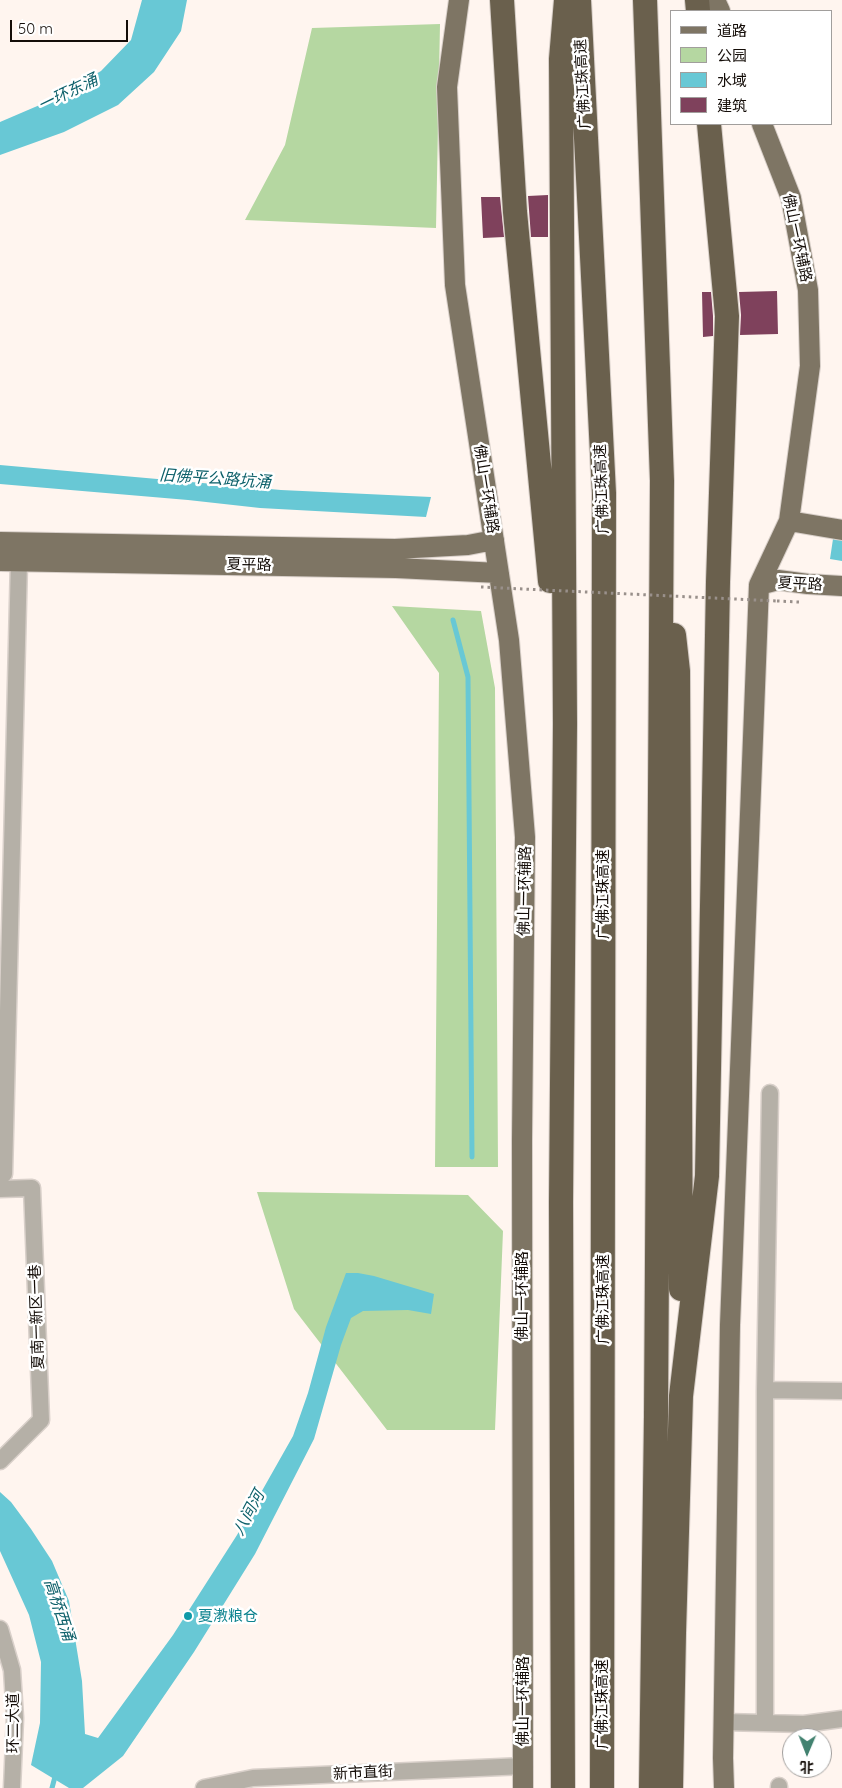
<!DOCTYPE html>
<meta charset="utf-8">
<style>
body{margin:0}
#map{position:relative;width:842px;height:1788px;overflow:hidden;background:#fff5ef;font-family:Quicksand,"Noto Sans SC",sans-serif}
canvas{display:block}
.legend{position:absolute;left:670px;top:10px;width:162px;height:115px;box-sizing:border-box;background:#fff;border:1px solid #a19e9c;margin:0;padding:6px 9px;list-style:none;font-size:15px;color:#140d08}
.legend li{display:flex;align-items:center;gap:10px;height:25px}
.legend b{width:25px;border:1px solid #a19e9c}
.north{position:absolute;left:782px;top:1728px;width:50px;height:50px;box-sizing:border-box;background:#fff;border:1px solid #a19e9c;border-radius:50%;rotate:181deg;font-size:14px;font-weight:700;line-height:20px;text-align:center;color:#140d08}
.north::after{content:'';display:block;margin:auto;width:18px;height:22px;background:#428270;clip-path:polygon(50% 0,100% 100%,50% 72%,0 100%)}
.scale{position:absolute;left:10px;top:20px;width:118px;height:22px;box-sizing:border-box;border:2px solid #140d08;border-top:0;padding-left:6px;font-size:15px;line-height:18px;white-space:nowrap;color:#140d08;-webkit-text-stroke:4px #fff;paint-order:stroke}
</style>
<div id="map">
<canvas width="842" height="1788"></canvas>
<ul class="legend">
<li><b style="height:6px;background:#7e7564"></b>道路</li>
<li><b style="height:14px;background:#b5d7a1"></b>公园</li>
<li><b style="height:14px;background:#68c8d5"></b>水域</li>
<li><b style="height:14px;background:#7f415c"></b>建筑</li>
</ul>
<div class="north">北</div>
<div class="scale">50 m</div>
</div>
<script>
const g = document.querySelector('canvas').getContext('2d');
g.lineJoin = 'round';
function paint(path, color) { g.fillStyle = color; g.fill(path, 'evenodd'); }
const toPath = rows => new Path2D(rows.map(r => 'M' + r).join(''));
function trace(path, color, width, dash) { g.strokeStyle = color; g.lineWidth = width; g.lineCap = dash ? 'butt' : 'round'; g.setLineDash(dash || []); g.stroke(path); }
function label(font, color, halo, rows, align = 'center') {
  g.font = font + ' Quicksand,"Noto Sans SC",sans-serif'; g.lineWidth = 5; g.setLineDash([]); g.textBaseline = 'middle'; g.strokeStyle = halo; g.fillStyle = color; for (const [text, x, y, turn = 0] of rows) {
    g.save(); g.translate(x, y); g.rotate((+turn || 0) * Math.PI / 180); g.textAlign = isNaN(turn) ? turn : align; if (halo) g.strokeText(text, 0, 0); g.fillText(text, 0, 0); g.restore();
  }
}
const green = toPath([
 [440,24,436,228,245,220,285,145,312,28],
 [392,606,481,611,495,688,498,1167,435,1167,439,673],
 [257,1192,468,1195,503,1231,495,1430,387,1430,294,1309]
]);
const water = toPath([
 [142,0,187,0,181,31,154,72,118,105,64,132,0,155,0,122,49,101,101,71,131,40],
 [0,465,281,490,431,497,426,517,260,508,188,500,0,484],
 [833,539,842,540,842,561,830,559],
 [346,1273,358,1273,374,1276,434,1294,431,1314,408,1310,363,1311,351,1318,341,1345,314,1439,255,1554,194,1652,123,1756,83,1788,69,1788,31,1765,40,1723,41,1662,29,1615,0,1551,0,1492,11,1502,31,1529,52,1561,69,1601,82,1681,85,1734,98,1738,173,1635,237,1535,293,1436,308,1393,326,1327]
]);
const stream = toPath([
 [453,620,468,677,472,1157],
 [52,1788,56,1773]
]);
const building = toPath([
 [548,195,548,237,531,237,528,196],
 [481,197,500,197,504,237,483,238],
 [777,291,778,334,740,335,741,315,739,292],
 [702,292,711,292,713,316,713,336,703,337]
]);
const path = toPath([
 [777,601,799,602]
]);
const minor = toPath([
 [4,1174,19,561],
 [0,1189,32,1188,41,1420,0,1461],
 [765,1390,842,1391],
 [0,1629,12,1670,15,1718,12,1788],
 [724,1722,804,1724,842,1719],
 [765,1722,765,1390,770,1093],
 [204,1788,253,1778,524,1766],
 [779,1788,779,1786]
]);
const major = toPath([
 [459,0,447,87,455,285,509,640,525,837,522,1140,523,1788],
 [715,0,720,11],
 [789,521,842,530],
 [0,542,395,549,468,545,494,540],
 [0,561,396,568,499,573],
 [759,585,778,580,808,584,842,586],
 [724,1788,723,1758,730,1325,759,585,789,521,810,366,808,290,791,198,762,124]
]);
const highway = toPath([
 [502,0,515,212,550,581],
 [579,0,604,493,602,1788],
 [645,0,662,481,656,1415,651,1788],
 [697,0,698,11],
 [674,635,678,671,681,1289],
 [563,1788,561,1202,565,724,561,59,566,0],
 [671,1788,674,1633,681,1396,707,1176,718,582,727,316,709,124]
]);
const pathBridge = toPath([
 [481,587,777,601]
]);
const markers = [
 [188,1616,5,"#0f9aa8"]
];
const streetNames = [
 ["广佛江珠高速",583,84,-93],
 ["佛山一环辅路",797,238,78],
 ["佛山一环辅路",486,489,81],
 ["广佛江珠高速",602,489,-92],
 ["夏平路",249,565,1],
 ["夏平路",800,584,3],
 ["佛山一环辅路",525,891,-89],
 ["广佛江珠高速",603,894,-90],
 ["佛山一环辅路",522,1296,-90],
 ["广佛江珠高速",603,1299,-90],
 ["夏南一新区一巷",37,1317,-92],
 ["佛山一环辅路",523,1701,-90],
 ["广佛江珠高速",602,1704,-90],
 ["环二大道",13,1723,-90],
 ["新市直街",363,1773,-3]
];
const cultureNames = [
 ["夏漖粮仓",198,1616]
];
const waterNames = [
 ["一环东涌",68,93,-26],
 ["旧佛平公路坑涌",215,479,4],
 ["八间河",249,1513,-62],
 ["高桥西涌",59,1610,72]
];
paint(green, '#b5d7a1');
paint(water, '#68c8d5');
trace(stream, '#68c8d5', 5);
paint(building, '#7f415c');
trace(minor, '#d9d0ca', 19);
trace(major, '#d9d0ca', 22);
trace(highway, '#d9d0ca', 26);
trace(path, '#99908b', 3, [2.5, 4]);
trace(minor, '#b5b0a7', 16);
trace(major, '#7e7564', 20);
trace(highway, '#6a604d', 24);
trace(pathBridge, '#99908b', 3, [2.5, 4]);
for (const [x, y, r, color] of markers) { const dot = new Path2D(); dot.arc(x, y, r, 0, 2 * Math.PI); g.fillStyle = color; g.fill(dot); trace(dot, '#fff', 2); }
label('15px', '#140d08', '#fff', streetNames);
label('15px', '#0d838f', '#fff', cultureNames, 'left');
label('italic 16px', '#0d606a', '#fff', waterNames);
</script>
